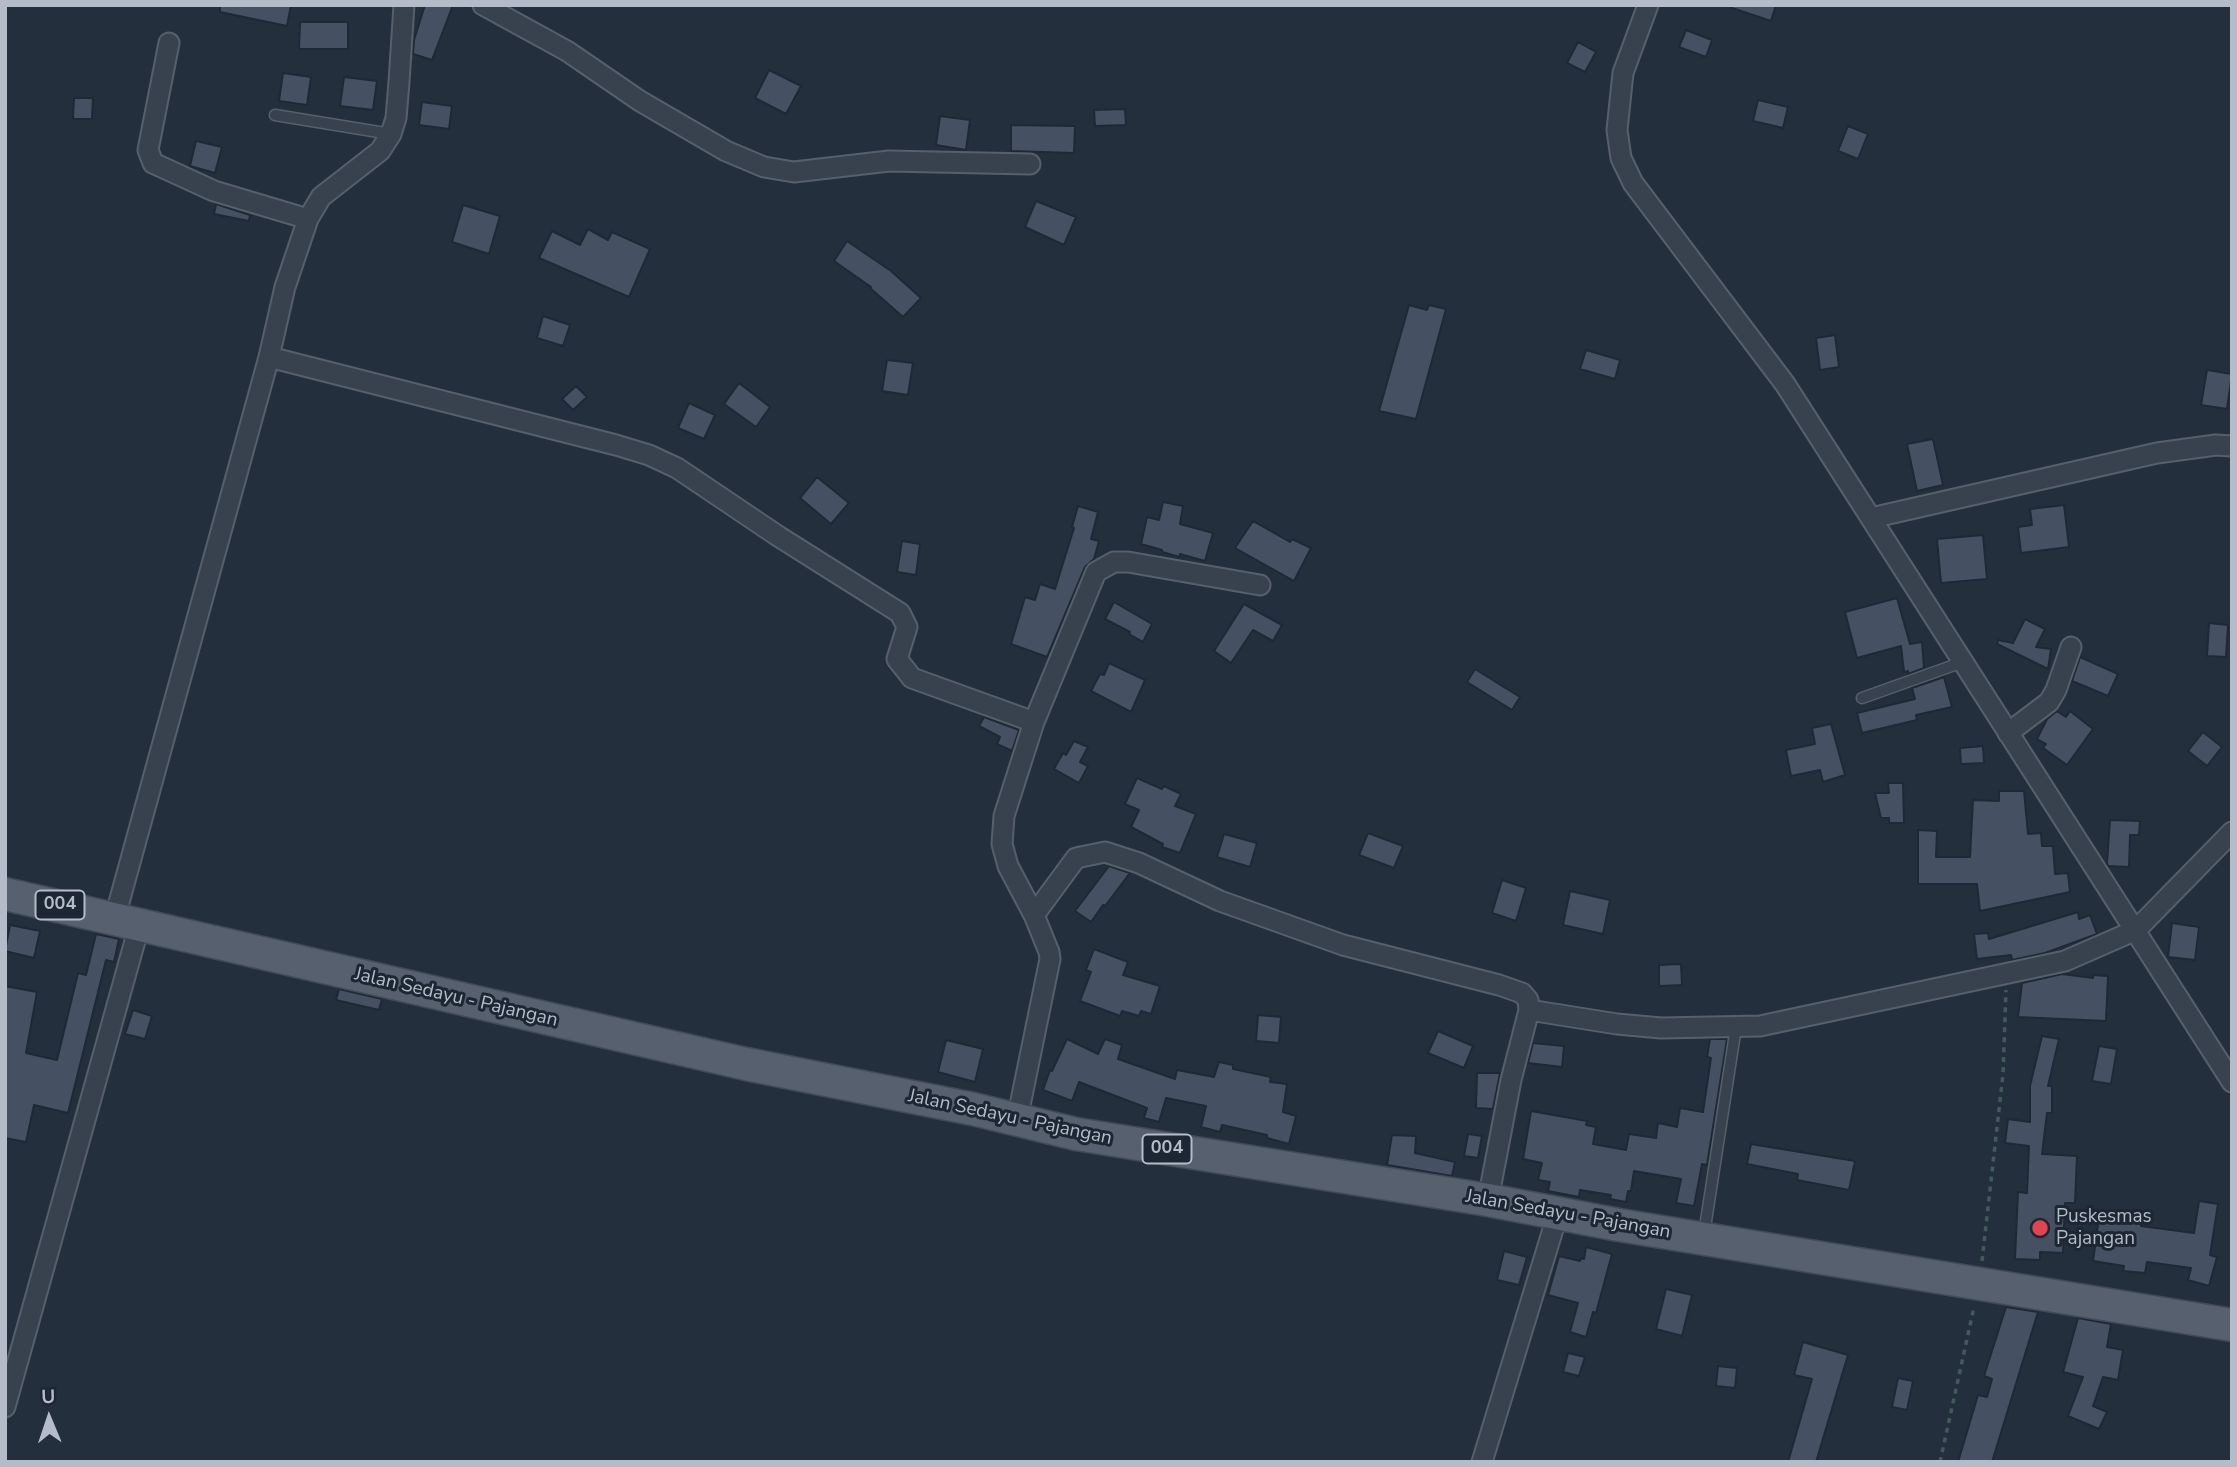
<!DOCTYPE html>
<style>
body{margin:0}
#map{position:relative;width:2237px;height:1467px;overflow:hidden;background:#242f3e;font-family:"Nunito Sans",sans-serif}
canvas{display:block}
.frame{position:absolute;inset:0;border:7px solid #b4bcc9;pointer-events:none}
.north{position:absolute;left:14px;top:1383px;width:70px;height:70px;-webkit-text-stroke:5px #1d2633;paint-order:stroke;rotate:358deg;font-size:19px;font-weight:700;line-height:28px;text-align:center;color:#b4bcc9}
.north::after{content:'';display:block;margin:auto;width:24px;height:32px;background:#b4bcc9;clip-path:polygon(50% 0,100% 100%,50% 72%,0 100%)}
</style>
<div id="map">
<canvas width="2237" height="1467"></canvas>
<div class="frame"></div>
<div class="north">U</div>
</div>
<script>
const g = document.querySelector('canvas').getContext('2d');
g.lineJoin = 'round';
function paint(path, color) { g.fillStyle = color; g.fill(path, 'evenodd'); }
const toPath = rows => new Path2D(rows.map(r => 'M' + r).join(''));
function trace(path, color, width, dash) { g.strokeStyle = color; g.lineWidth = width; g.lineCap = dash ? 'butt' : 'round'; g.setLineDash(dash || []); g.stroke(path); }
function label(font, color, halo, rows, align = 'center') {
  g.font = font + ' "Nunito Sans",sans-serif'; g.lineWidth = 6; g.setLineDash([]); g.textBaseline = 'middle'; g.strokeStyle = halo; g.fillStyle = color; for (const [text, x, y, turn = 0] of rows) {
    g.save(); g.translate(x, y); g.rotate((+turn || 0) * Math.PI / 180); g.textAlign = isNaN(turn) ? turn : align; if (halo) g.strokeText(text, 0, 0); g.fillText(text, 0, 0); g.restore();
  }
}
const building = toPath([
 [220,5,291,5,287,26,220,12,220,5],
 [425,5,453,5,432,60,413,54,414,40,425,5],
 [1733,5,1776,5,1771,21,1732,8,1733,5],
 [300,22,348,22,348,49,299,49,300,22],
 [1686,30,1712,40,1706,57,1679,47,1686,30],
 [1578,42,1596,52,1585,72,1567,63,1578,42],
 [769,70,801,86,786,114,755,98,769,70],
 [283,73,311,77,307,105,279,101,283,73],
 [344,77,377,81,373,110,340,106,344,77],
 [74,98,93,98,92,119,73,119,74,98],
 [1758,100,1788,107,1783,128,1753,121,1758,100],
 [422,102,452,106,449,129,419,125,422,102],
 [1125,109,1126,125,1095,126,1094,110,1125,109],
 [940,116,970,120,966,150,936,145,940,116],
 [1011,125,1075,126,1074,153,1011,151,1011,125],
 [1848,126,1868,134,1858,159,1838,151,1848,126],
 [196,141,222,147,215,173,190,166,196,141],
 [1036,201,1076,217,1064,245,1025,227,1036,201],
 [216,204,250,215,249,221,214,214,216,204],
 [463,205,500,216,489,254,452,242,463,205],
 [588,229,608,240,612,232,650,249,629,297,539,258,552,231,580,245,588,229],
 [847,241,891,271,921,298,903,317,870,288,871,287,834,261,847,241],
 [1409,305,1427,310,1429,305,1446,309,1416,419,1379,411,1409,305],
 [543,316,570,325,563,346,537,338,543,316],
 [1835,335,1839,367,1820,370,1816,338,1835,335],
 [1586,350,1620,360,1615,379,1580,369,1586,350],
 [887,360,913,363,908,395,882,391,887,360],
 [2207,370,2232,374,2227,409,2201,405,2207,370],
 [739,383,770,407,756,427,724,404,739,383],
 [576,386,587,397,573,410,562,399,576,386],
 [689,403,715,415,704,439,678,428,689,403],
 [1933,439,1943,485,1917,491,1907,444,1933,439],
 [817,477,849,503,831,524,800,498,817,477],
 [1163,502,1183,506,1180,524,1213,533,1205,561,1180,554,1180,557,1162,552,1162,550,1141,544,1147,517,1159,520,1163,502],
 [2064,505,2069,547,2021,553,2018,527,2032,525,2030,509,2064,505],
 [1078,506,1098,512,1091,539,1099,541,1094,559,1085,567,1047,657,1011,644,1025,597,1035,600,1040,584,1055,589,1074,528,1072,527,1078,506],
 [1253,521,1290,542,1292,539,1311,548,1294,581,1235,548,1253,521],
 [1983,535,1987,579,1941,583,1937,539,1983,535],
 [902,541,920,544,916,575,897,572,902,541],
 [1897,598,1910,644,1922,642,1924,668,1908,674,1908,671,1904,672,1901,646,1857,658,1845,612,1897,598],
 [1114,602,1152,624,1143,642,1129,634,1130,632,1105,619,1114,602],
 [1244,604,1282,625,1273,641,1253,630,1231,663,1214,651,1244,604],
 [2025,619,2045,629,2036,647,2051,649,2048,669,1997,644,1998,640,2013,643,2025,619],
 [2209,623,2228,625,2226,657,2207,656,2209,623],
 [2080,657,2118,674,2108,696,2072,681,2080,657],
 [1109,663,1145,680,1131,712,1091,691,1100,674,1104,675,1109,663],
 [1475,669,1520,697,1512,710,1467,682,1475,669],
 [1944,677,1952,707,1916,715,1917,720,1862,733,1857,713,1915,699,1912,688,1944,677],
 [2057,711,2066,717,2070,711,2093,729,2067,765,2043,748,2046,744,2037,739,2047,719,2057,711],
 [984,717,1019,730,1012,751,997,744,1000,737,979,726,984,717],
 [1831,724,1845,775,1823,782,1820,770,1791,776,1786,750,1815,744,1812,728,1831,724],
 [2203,732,2222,747,2207,766,2188,751,2203,732],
 [1074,741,1088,747,1080,762,1088,766,1079,783,1054,769,1063,753,1066,755,1074,741],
 [1983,746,1984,763,1961,764,1960,748,1983,746],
 [1137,778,1162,789,1164,786,1181,794,1175,806,1196,814,1180,853,1162,847,1163,844,1131,827,1139,810,1125,804,1137,778],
 [1888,783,1903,783,1904,823,1889,823,1889,818,1881,818,1875,793,1889,793,1888,783],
 [1999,791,2024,791,2028,834,2041,833,2042,846,2053,846,2055,874,2068,873,2070,892,1980,911,1977,884,1918,884,1918,830,1937,831,1936,857,1970,857,1973,800,1999,801,1999,791],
 [2110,820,2140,821,2139,835,2130,835,2129,867,2108,866,2107,863,2110,820],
 [1368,833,1403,846,1394,868,1359,855,1368,833],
 [1224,834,1257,843,1250,867,1217,857,1224,834],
 [1109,866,1130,873,1105,906,1103,905,1091,922,1075,911,1109,866],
 [1502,880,1526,888,1516,921,1492,913,1502,880],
 [1570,891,1610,900,1603,934,1563,925,1570,891],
 [2078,912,2079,919,2090,915,2097,934,2045,953,2012,960,2011,955,1977,959,1974,934,1988,933,1989,939,2078,912],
 [2172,923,2199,927,2195,960,2168,957,2172,923],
 [10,925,40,931,34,958,5,951,10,925],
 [96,934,119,939,114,962,106,960,68,1113,34,1105,26,1142,5,1138,5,986,37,992,26,1053,57,1060,78,973,86,975,96,934],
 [1094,949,1128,962,1123,975,1160,986,1151,1014,1141,1011,1139,1016,1122,1011,1120,1016,1080,1001,1091,972,1086,970,1094,949],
 [1681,964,1682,985,1659,986,1659,965,1681,964],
 [2062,974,2093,978,2093,975,2108,976,2106,1021,2018,1017,2022,983,2062,974],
 [339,989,382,999,379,1010,336,1000,339,989],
 [133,1010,152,1016,145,1039,125,1034,133,1010],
 [1258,1015,1281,1017,1279,1043,1256,1041,1258,1015],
 [1438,1031,1473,1046,1464,1068,1428,1053,1438,1031],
 [2042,1036,2059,1039,2048,1086,2052,1086,2052,1113,2047,1113,2042,1154,2077,1156,2075,1203,2065,1203,2063,1253,2040,1252,2040,1260,2015,1259,2018,1192,2027,1193,2029,1146,2005,1143,2008,1119,2030,1122,2030,1086,2042,1036],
 [1067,1039,1098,1054,1105,1039,1122,1045,1118,1059,1175,1079,1177,1070,1214,1077,1219,1062,1233,1065,1233,1069,1271,1077,1270,1082,1287,1084,1283,1112,1296,1116,1289,1144,1267,1138,1267,1135,1222,1125,1220,1132,1201,1127,1206,1106,1166,1098,1159,1122,1144,1118,1147,1108,1079,1082,1072,1101,1043,1090,1050,1070,1052,1071,1067,1039],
 [1710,1039,1727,1039,1707,1165,1702,1164,1694,1206,1676,1203,1681,1179,1634,1171,1631,1191,1628,1191,1626,1202,1610,1199,1611,1195,1580,1190,1579,1197,1548,1191,1550,1182,1538,1180,1542,1163,1523,1159,1531,1111,1587,1121,1586,1125,1596,1127,1593,1144,1626,1150,1629,1134,1656,1138,1658,1123,1677,1127,1680,1108,1703,1112,1711,1058,1707,1057,1710,1039],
 [946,1040,983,1049,975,1082,938,1072,946,1040],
 [1533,1043,1564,1046,1562,1067,1528,1063,1533,1043],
 [2099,1046,2117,1049,2111,1084,2092,1081,2099,1046],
 [1477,1073,1500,1073,1493,1109,1476,1108,1477,1073],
 [1468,1134,1482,1136,1478,1158,1464,1156,1468,1134],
 [1392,1135,1416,1136,1415,1153,1455,1162,1452,1176,1387,1165,1392,1135],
 [1751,1144,1855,1161,1849,1190,1797,1180,1798,1174,1747,1164,1751,1144],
 [2199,1201,2218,1204,2210,1255,2217,1257,2209,1286,2188,1280,2191,1268,2147,1262,2145,1273,2123,1271,2124,1266,2093,1261,2099,1217,2141,1222,2141,1226,2194,1233,2199,1201],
 [1586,1247,1612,1254,1596,1313,1593,1312,1586,1337,1570,1332,1578,1303,1548,1295,1559,1256,1580,1261,1581,1258,1584,1259,1586,1247],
 [1504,1251,1527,1257,1519,1285,1497,1280,1504,1251],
 [1666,1289,1692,1295,1682,1336,1656,1329,1666,1289],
 [2006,1307,2038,1312,1992,1462,1958,1462,1978,1395,1987,1397,1992,1379,1984,1376,2006,1307],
 [2078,1318,2111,1324,2107,1347,2123,1350,2118,1380,2103,1377,2093,1406,2107,1412,2099,1429,2068,1416,2083,1377,2063,1372,2078,1318],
 [1803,1342,1848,1355,1816,1462,1788,1462,1812,1379,1794,1375,1803,1342],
 [1568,1353,1585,1357,1579,1376,1563,1372,1568,1353],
 [1718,1366,1737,1368,1735,1388,1716,1386,1718,1366],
 [1898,1378,1913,1381,1907,1410,1892,1407,1898,1378]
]);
const path = toPath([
 [1982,1261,2003,1074,2006,990],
 [1940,1462,1974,1307]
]);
const service = toPath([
 [275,115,391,134],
 [1862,698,1963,662],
 [1704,1234,1736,1027]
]);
const minor = toPath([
 [483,5,567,51,640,101,726,151,764,167,794,172,889,161,1030,164],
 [1648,5,1623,73,1617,130,1621,158,1633,183,1785,384,2232,1082],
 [169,43,148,150,153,163,214,191,308,219],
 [269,357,616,445,649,455,677,468,778,536,900,613,907,627,897,659,912,678,1034,722],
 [1871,518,2157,453,2216,445,2232,446],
 [2008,733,2049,702,2056,690,2071,647],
 [1034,915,1076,858,1105,852,1139,863,1220,901,1343,945,1499,985,1522,993,1528,1000,1529,1010,1511,1080,1488,1200],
 [115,917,269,357,285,287,308,219,321,197,380,151,391,134,396,118,399,82,404,5],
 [1529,1010,1617,1024,1661,1028,1760,1026,2065,961,2136,930,2232,832],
 [1017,1120,1050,959,1049,952,1034,915,1008,866,1002,844,1004,816,1034,722,1096,572,1114,562,1128,562,1260,585],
 [5,1407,140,923],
 [1482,1462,1558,1213]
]);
const primary = toPath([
 [5,894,746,1064,973,1109,1076,1134,1488,1200,1619,1225,2232,1325]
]);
const markers = [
 [2040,1228,9,"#e0444e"]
];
const shields = [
 [60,905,49],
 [1167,1149,49]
];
const shieldNames = [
 ["004",60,905],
 ["004",1167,1149]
];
const streetNames = [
 ["Jalan Sedayu - Pajangan",456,998,13],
 ["Jalan Sedayu - Pajangan",1010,1118,12],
 ["Jalan Sedayu - Pajangan",1568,1215,10]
];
const poiNames = [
 ["Puskesmas",2056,1217],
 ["Pajangan",2056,1239]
];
paint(building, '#455162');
trace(building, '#1f2835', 2);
trace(service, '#565f6c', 13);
trace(minor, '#565f6c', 23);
trace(primary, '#414a57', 35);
trace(path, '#44595c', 3.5, [5, 5]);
trace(service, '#38414e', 10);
trace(minor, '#38414e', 19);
trace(primary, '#56606e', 32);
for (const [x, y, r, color] of markers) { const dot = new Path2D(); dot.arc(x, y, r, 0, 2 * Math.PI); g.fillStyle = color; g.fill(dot); trace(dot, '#1d2633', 2.5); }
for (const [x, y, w] of shields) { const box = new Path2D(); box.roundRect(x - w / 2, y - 14.5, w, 29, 5); g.fillStyle = '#1d2633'; g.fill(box); trace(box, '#b4bcc9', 2); }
label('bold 18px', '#b4bcc9', null, shieldNames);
label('19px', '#b4bcc9', '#1d2633', streetNames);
label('19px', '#b4bcc9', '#1d2633', poiNames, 'left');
</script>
